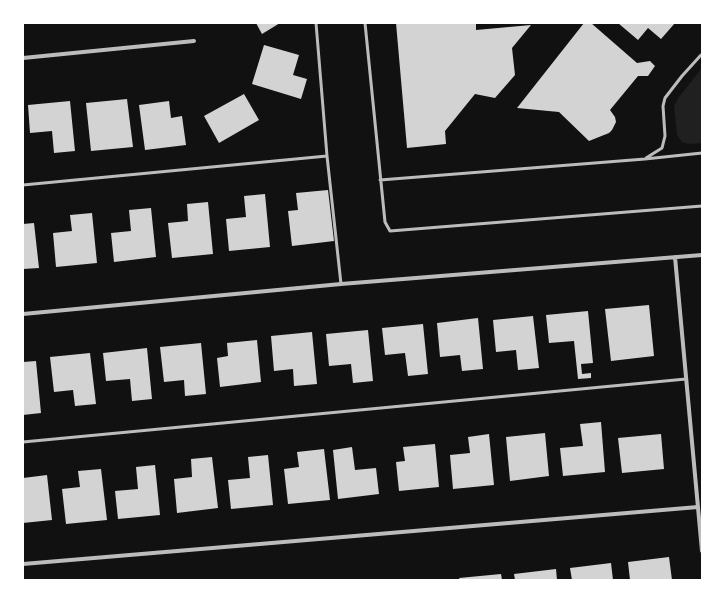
<!DOCTYPE html>
<style>
body{margin:0}
#map{position:relative;width:725px;height:603px;overflow:hidden;background:#111;font-family:Lato,sans-serif}
canvas{display:block}
.frame{position:absolute;inset:0;border:24px solid #fff;pointer-events:none}
</style>
<div id="map">
<canvas width="725" height="603"></canvas>
<div class="frame"></div>
</div>
<script>
const g = document.querySelector('canvas').getContext('2d');
g.lineJoin = 'round';
function paint(path, color) { g.fillStyle = color; g.fill(path, 'evenodd'); }
const toPath = rows => new Path2D(rows.map(r => 'M' + r).join(''));
function trace(path, color, width, dash) { g.strokeStyle = color; g.lineWidth = width; g.lineCap = dash ? 'butt' : 'round'; g.setLineDash(dash || []); g.stroke(path); }
const green = toPath([
 [702,68,702,143,689,144,682,142,677,135,674,106,679,97]
]);
const building = toPath([
 [256,23,280,23,262,34],
 [396,23,476,23,476,30,531,25,512,48,515,75,495,98,475,94,445,131,446,144,407,148],
 [584,23,591,23,637,63,650,61,655,66,648,76,638,76,610,110,615,117,616,122,612,130,609,133,589,141,559,112,517,108],
 [618,23,675,23,661,39,648,28,638,40],
 [264,45,299,55,293,75,307,79,301,99,252,84],
 [244,94,259,120,219,143,204,116],
 [127,99,133,147,91,151,86,103],
 [70,101,75,151,54,153,52,131,30,133,28,105],
 [169,101,171,118,182,116,186,145,145,150,139,105],
 [328,190,334,241,292,246,288,211,298,210,296,193],
 [265,194,270,247,229,251,226,219,246,217,244,196],
 [208,202,213,254,172,258,168,223,188,221,187,204],
 [151,208,156,257,114,262,111,233,131,231,129,210],
 [92,213,97,263,56,267,53,233,72,231,70,215],
 [34,223,39,268,23,269,23,224],
 [649,305,654,356,611,361,605,309],
 [588,311,593,363,581,364,582,374,591,373,591,378,578,379,574,341,549,343,546,315],
 [533,316,539,368,518,370,516,350,496,352,493,320],
 [478,318,483,369,462,371,460,355,440,357,437,323],
 [423,324,428,374,408,376,405,353,385,355,382,328],
 [368,330,373,381,353,383,351,364,329,366,326,334],
 [312,332,317,384,294,386,293,369,274,371,271,336],
 [257,340,261,382,220,387,217,358,228,356,227,343],
 [201,343,206,394,185,396,184,380,164,382,160,347],
 [147,348,152,399,132,401,130,379,106,381,103,353],
 [90,353,96,404,75,406,73,390,54,392,50,357],
 [36,361,41,413,23,415,23,362],
 [601,422,605,472,563,476,560,448,583,446,580,424],
 [545,433,549,476,510,481,506,437],
 [489,434,494,485,453,489,450,455,470,453,468,437],
 [661,434,664,469,622,473,618,438],
 [435,444,439,487,399,491,396,462,405,461,403,447],
 [352,447,355,470,376,468,379,494,338,499,333,450],
 [324,449,330,500,288,504,284,469,299,467,297,452],
 [268,455,273,505,231,509,228,480,250,478,248,457],
 [212,457,218,508,177,513,174,479,192,477,191,459],
 [155,465,160,515,118,519,115,491,138,489,136,467],
 [101,469,107,520,66,524,62,489,80,487,78,471],
 [47,475,52,520,23,523,23,478],
 [669,557,672,580,630,580,628,562],
 [611,563,613,580,572,580,570,568],
 [556,569,557,580,515,580,514,574],
 [501,574,502,580,460,580,459,578]
]);
const service = toPath([
 [316,23,327,156,341,284],
 [365,23,385,222,390,231,702,206],
 [646,158,662,148,665,136,663,106,665,98,682,76,701,55,702,55],
 [380,180,645,159,702,153],
 [23,185,327,156],
 [23,442,686,379]
]);
const minor = toPath([
 [23,58,194,41],
 [675,257,702,551],
 [23,314,341,284,702,255],
 [23,564,698,507]
]);
paint(green, '#202020');
paint(building, '#d3d3d3');
trace(service, '#bcbcbc', 3);
trace(minor, '#bcbcbc', 4);
</script>
